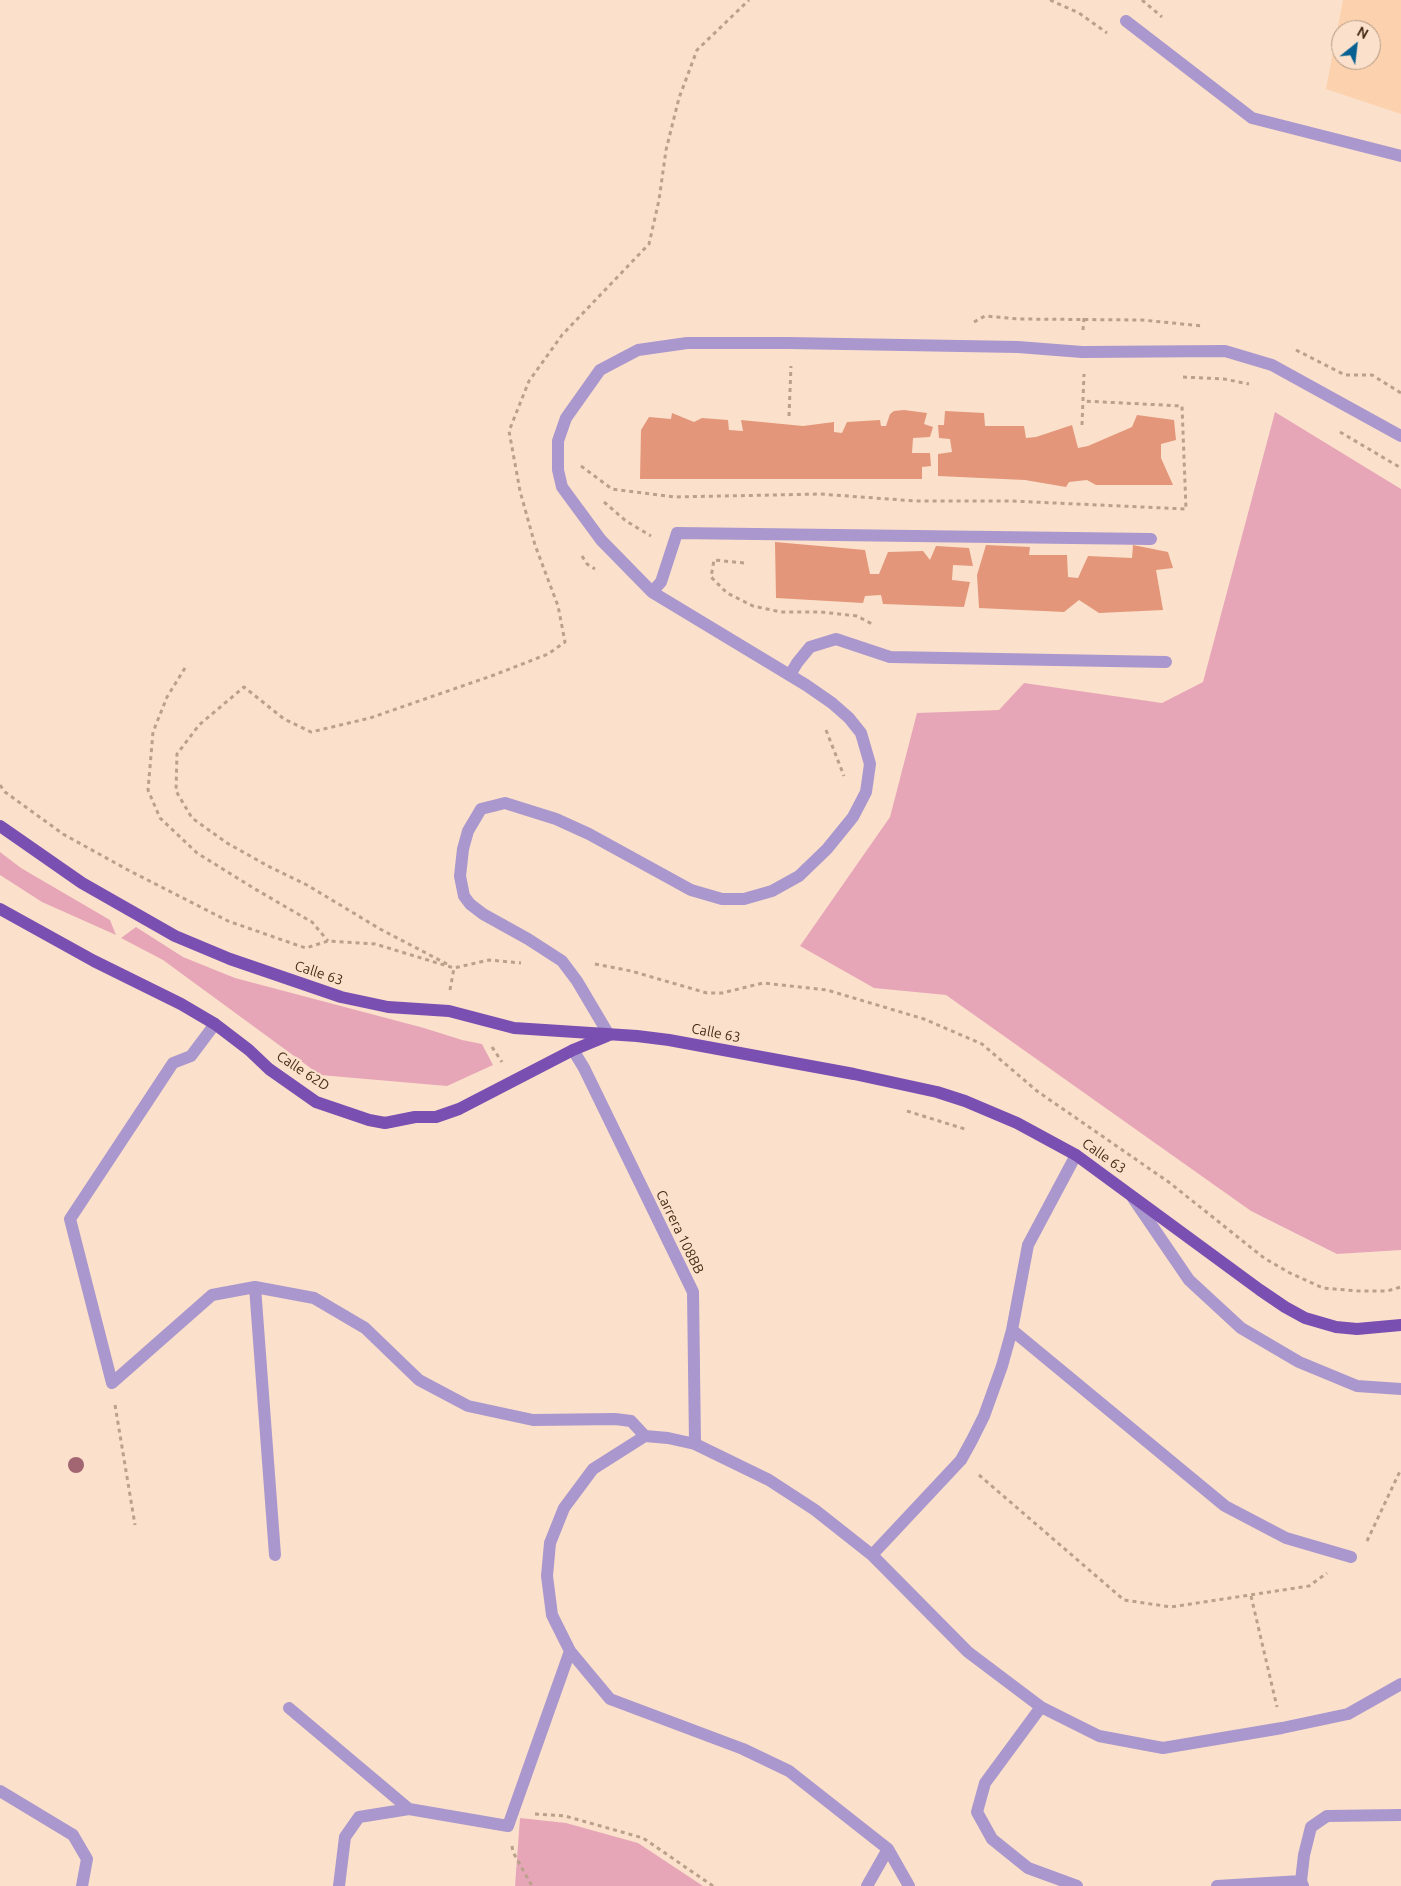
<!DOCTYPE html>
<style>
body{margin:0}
#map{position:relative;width:1401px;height:1886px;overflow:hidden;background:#fbe1cb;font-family:Ubuntu,sans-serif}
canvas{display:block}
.north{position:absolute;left:1331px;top:20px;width:50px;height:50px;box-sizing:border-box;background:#fbe1cb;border:1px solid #b39983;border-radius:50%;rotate:29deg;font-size:14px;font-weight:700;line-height:20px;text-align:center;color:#472e17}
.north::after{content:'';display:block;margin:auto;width:18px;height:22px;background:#066192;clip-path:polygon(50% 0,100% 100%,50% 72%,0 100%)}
</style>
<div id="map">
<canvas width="1401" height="1886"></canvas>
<div class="north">N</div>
</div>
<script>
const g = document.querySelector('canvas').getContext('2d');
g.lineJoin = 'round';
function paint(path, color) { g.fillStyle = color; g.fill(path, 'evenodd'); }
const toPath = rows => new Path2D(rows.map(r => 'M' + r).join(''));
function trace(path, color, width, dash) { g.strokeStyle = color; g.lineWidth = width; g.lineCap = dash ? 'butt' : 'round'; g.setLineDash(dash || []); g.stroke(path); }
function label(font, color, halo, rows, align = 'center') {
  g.font = font + ' Ubuntu,sans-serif'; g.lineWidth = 4.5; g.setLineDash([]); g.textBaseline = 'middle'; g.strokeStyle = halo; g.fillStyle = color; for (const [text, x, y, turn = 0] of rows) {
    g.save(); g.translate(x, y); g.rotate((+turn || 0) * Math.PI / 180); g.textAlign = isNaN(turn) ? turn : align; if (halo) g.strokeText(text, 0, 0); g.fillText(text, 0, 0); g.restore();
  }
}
const built = toPath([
 [1343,0,1401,0,1401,114,1326,89],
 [1341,30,1371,30,1371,60,1341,60]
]);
const green = toPath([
 [1275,412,1401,489,1401,1250,1337,1254,1251,1211,946,995,874,988,800,946,890,817,917,713,999,710,1024,683,1162,703,1203,682],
 [0,852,21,868,110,920,116,935,42,902,0,875],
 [136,927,183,957,235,978,424,1028,462,1040,482,1044,493,1065,447,1086,320,1075,163,960,121,938],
 [520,1818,566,1823,638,1843,703,1886,515,1886]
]);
const building = toPath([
 [904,410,927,413,924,424,933,427,930,437,913,438,912,453,930,453,931,466,922,467,922,479,640,479,641,430,649,417,671,419,672,413,694,422,702,418,728,420,729,430,743,431,741,420,803,426,834,422,834,432,842,433,847,422,880,420,881,426,886,426,890,414,894,411],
 [945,411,984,413,985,426,1024,426,1026,438,1036,437,1072,425,1078,448,1088,446,1132,427,1137,415,1174,420,1176,440,1161,444,1161,458,1173,485,1096,485,1087,480,1069,482,1066,487,1025,480,938,476,938,454,952,452,950,439,939,438,938,425,944,425],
 [775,542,865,550,870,574,879,574,888,552,923,551,930,560,936,546,969,548,973,566,953,565,952,580,970,582,964,607,883,604,881,595,865,596,863,603,776,598],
 [986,545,1030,547,1029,555,1067,555,1068,577,1078,578,1088,556,1132,558,1133,545,1168,552,1173,568,1156,570,1163,610,1099,613,1079,600,1064,612,979,608,977,575]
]);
const path = toPath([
 [1050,0,1079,13,1107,33],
 [1142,0,1162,17],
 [974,322,985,316,1019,319,1142,320,1203,326],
 [1083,330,1084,318],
 [1296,350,1345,375,1372,375,1401,393],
 [1183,377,1224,379,1249,384],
 [789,416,791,366],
 [1082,425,1084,374],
 [1340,432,1401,468],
 [581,466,612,489,674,497,820,494,916,501,1011,501,1186,509,1182,406,1083,401],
 [604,502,626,521,651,536],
 [582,556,587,564,595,569],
 [744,563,714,560,711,577,727,593,753,606,781,612,821,612,857,616,874,625],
 [185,668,167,697,153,732,148,790,160,818,197,853,255,889,312,922,328,941],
 [826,730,844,776],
 [0,785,5,792,63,834,128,870,228,921,291,943,306,948,328,941,375,944,454,968,489,960,521,963],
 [447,964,380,929,307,885,268,866,227,843,192,818,176,791,177,754,199,725,244,687,284,719,311,732,370,718,494,675,548,654,565,642,558,606,535,545,520,491,509,431,529,381,562,335,649,244,659,200,666,150,679,98,697,50,749,0],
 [595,964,631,971,707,993,722,993,763,983,827,990,924,1019,982,1044,1037,1091,1170,1183,1264,1258,1290,1273,1323,1288,1358,1291,1387,1291,1401,1287],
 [450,990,454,968],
 [492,1047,502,1062],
 [907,1111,968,1130],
 [115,1405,135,1525],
 [979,1475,1124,1600,1171,1607,1309,1586,1327,1573],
 [1367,1541,1401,1469],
 [1251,1596,1277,1707],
 [535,1814,565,1816,643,1838,713,1886],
 [512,1846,513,1852,532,1886]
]);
const minor = toPath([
 [1126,21,1252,118,1401,156],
 [652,592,661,582,677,533,1151,539],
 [790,675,797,663,810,647,836,639,890,657,1166,662],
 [215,1024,191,1056,173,1063,70,1219,112,1383,212,1295,255,1287,314,1298,365,1328,419,1380,468,1406,533,1420,615,1419,631,1421,645,1436],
 [609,1035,577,981,562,961,528,939,483,914,470,904,464,896,460,876,463,849,468,831,481,809,505,803,556,819,589,834,691,890,722,899,744,899,772,891,799,876,827,849,853,817,866,792,870,764,861,733,849,718,832,703,806,685,652,592,601,540,562,487,558,470,558,441,566,418,600,370,638,350,687,343,788,343,1018,347,1082,352,1225,351,1272,365,1401,436],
 [573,1050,584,1068,693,1292,695,1444],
 [1133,1198,1189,1280,1241,1328,1299,1362,1357,1386,1401,1389],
 [255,1287,275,1555],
 [1012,1330,1225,1506,1286,1538,1351,1557],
 [872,1555,961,1460,972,1440,984,1416,1002,1366,1012,1330,1028,1245,1076,1155],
 [1041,1707,985,1783,977,1812,992,1839,1028,1868,1077,1886],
 [289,1708,409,1809],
 [0,1791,73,1835,87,1859,82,1886],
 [339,1886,345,1837,359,1817,409,1809,508,1826,570,1651],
 [867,1886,888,1849],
 [909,1886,888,1849,789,1771,743,1749,610,1699,570,1651,552,1615,547,1576,550,1543,564,1508,593,1469,645,1436,668,1438,695,1444,769,1480,815,1510,872,1555,968,1652,1041,1707,1099,1736,1163,1748,1282,1728,1348,1714,1401,1684],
 [1217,1886,1301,1881],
 [1303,1886,1301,1881,1304,1855,1311,1827,1327,1816,1401,1815]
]);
const major = toPath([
 [0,826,82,883,175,936,230,959,341,997,388,1007,449,1011,514,1028,637,1036,669,1040,854,1074,937,1092,965,1101,1017,1123,1076,1155,1260,1290,1285,1307,1305,1318,1336,1327,1357,1329,1401,1325],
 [0,909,94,961,181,1004,215,1024,249,1050,269,1069,316,1102,369,1120,385,1123,415,1117,436,1117,459,1109,573,1050,607,1036]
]);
const trees = [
 [76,1465]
];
const streetNames = [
 ["Calle 63",319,973,18],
 ["Calle 63",716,1033,11],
 ["Calle 62D",303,1071,33],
 ["Calle 63",1104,1156,35],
 ["Carrera 108BB",680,1232,64]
];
paint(built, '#fcd1ae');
paint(green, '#e7a6b8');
paint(building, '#e3967a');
trace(path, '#baa18a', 3, [4, 4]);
trace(minor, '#aa97cd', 12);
trace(major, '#7a4fb2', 12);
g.fillStyle = '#a26673';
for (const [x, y] of trees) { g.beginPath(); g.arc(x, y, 8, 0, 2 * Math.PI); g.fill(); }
label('14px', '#472e17', '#fbe1cb', streetNames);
</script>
